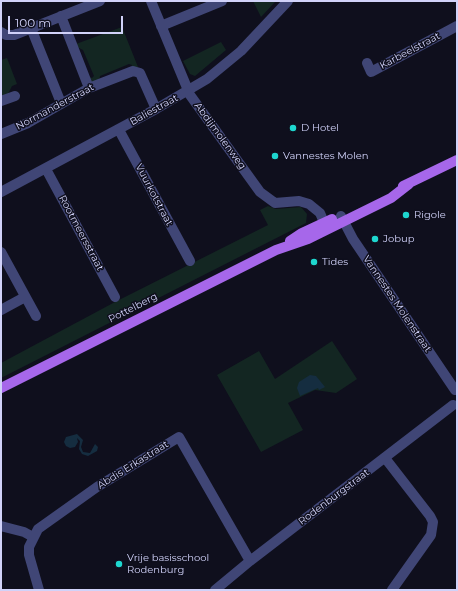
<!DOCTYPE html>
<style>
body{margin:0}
#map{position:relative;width:458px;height:591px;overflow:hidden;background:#0f0f1d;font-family:Montserrat,sans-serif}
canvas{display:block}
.frame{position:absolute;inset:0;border:2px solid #d1d2f9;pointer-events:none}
.scale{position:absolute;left:8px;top:16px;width:115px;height:18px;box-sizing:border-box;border:2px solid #d1d2f9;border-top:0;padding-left:5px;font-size:12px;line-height:14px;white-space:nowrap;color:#d1d2f9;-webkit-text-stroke:3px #0f0f1d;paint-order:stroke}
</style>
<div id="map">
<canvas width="458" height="591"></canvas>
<div class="frame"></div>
<div class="scale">100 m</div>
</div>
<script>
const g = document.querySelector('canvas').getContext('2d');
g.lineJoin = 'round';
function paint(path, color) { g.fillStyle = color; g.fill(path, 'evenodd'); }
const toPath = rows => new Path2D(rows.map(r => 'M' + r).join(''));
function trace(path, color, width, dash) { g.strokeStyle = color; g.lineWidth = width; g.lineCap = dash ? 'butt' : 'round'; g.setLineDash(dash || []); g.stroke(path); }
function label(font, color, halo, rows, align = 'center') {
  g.font = font + ' Montserrat,sans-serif'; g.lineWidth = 3; g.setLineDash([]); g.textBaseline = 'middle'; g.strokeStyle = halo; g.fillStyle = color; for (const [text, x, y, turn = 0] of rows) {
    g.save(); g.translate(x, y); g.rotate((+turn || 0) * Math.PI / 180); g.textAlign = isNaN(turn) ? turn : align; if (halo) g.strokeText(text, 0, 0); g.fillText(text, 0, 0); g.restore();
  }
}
const green = toPath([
 [253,1,276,1,261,17],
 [122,27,138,67,130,70,132,65,129,64,100,76,99,81,93,84,87,76,92,78,94,76,83,50,75,46,76,44],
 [221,42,226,50,195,76,190,74,183,61],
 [7,58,17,84,12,86,8,94,2,97,1,60],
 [268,206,276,209,301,207,307,214,306,223,1,378,1,363,115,302,268,225,260,210],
 [332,341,357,379,336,393,315,390,288,403,303,430,261,452,217,375,259,351,275,379]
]);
const water = toPath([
 [310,375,316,376,325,387,319,390,318,388,300,396,297,388,299,382],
 [77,434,83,440,81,447,83,452,90,453,95,444,98,447,97,451,88,456,82,454,79,449,80,441,77,438,78,442,75,447,70,448,66,446,64,442,66,437]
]);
const minor = toPath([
 [151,1,190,95,260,192,275,203,299,201,309,204,320,213,327,229],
 [61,16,89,88],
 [161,26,222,1],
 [31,28,61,103],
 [1,32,6,35,14,35,100,1],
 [367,63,371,72,457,26],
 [1,101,15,96],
 [119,130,190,261],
 [1,134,28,123,89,88,133,71,140,73,156,109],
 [46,169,115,297],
 [1,192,156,109,207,79,241,51,288,1],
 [341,216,353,239,455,390],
 [1,252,36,316],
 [1,310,25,297],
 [385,458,430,516,433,522,431,535,392,590],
 [1,526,24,532,33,537],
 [39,590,29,555,29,547,38,529,97,487,179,437,250,561],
 [215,590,250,561,453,405]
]);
const major = toPath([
 [403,186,457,160],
 [290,241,302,233,332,219],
 [1,388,276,250,308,239,391,198,409,184]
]);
const markers = [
 [293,128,4,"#1ed7cf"],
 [275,156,4,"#1ed7cf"],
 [406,215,4,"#1ed7cf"],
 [375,239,4,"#1ed7cf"],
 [314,262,4,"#1ed7cf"],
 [119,564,4,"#1ed7cf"]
];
const streetNames = [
 ["Karbeelstraat",410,51,-28],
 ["Normanderstraat",55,107,-28],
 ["Baliestraat",154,110,-29],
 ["Abdijmolenweg",220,136,54],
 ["Vuurkotstraat",154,195,62],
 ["Rootmeersstraat",81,233,62],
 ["Vannestes Molenstraat",397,304,56],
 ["Pottelberg",133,308,-27],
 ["Abdis Erkastraat",133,465,-32],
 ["Rodenburgstraat",334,497,-37]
];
const poiNames = [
 ["D Hotel",301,128],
 ["Vannestes Molen",283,156],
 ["Rigole",414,215],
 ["Jobup",383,239],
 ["Tides",322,262],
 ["Vrije basisschool",127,558],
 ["Rodenburg",127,570]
];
paint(green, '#132622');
paint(water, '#152d40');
trace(minor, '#404676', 10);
trace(major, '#a667ea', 10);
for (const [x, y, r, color] of markers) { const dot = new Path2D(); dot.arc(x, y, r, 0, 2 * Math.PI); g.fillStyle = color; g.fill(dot); trace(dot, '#0f0f1d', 1.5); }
label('10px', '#d1d2f9', '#0f0f1d', streetNames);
label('10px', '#d1d2f9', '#0f0f1d', poiNames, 'left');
</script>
